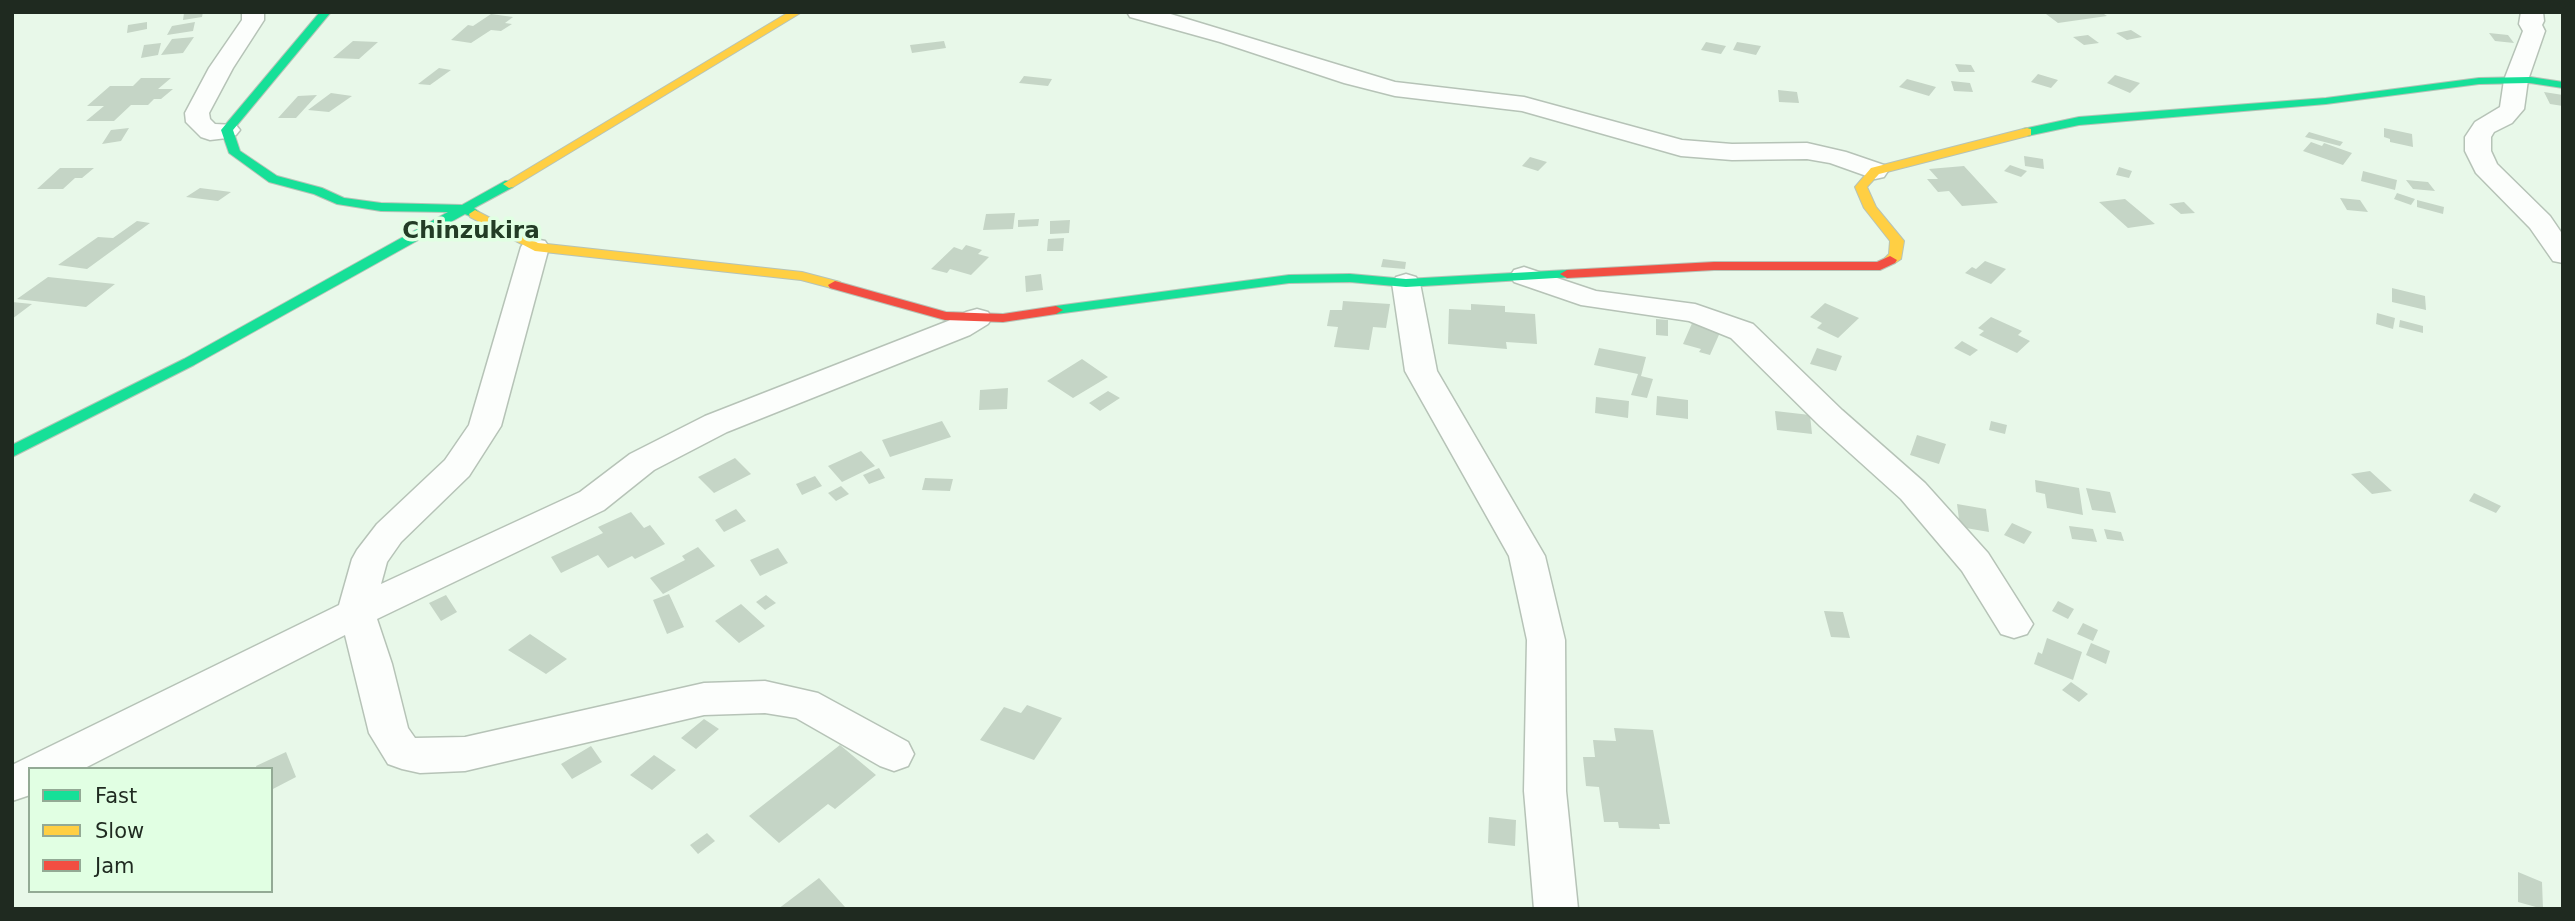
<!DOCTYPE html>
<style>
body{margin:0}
#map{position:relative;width:2575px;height:921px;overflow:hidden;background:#e8f8e9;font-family:"DejaVu Sans",sans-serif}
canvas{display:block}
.frame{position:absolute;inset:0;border:14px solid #1f2a20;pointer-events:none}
.legend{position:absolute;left:28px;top:767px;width:245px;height:126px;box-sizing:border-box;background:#e1ffe3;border:2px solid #93aa95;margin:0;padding:9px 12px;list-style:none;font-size:21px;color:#1f2a20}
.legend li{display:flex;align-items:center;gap:14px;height:35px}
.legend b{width:35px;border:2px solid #93aa95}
</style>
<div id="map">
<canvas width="2575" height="921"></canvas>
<div class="frame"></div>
<ul class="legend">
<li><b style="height:9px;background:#16e098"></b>Fast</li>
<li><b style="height:9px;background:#ffcf43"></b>Slow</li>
<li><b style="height:9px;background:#f24e42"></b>Jam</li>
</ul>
</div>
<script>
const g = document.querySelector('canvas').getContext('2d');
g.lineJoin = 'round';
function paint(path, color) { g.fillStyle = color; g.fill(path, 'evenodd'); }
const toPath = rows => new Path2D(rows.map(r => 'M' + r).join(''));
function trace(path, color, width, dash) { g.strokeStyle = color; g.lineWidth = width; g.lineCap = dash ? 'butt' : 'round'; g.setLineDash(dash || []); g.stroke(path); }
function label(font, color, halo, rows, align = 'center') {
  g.font = font + ' "DejaVu Sans",sans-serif'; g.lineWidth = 7; g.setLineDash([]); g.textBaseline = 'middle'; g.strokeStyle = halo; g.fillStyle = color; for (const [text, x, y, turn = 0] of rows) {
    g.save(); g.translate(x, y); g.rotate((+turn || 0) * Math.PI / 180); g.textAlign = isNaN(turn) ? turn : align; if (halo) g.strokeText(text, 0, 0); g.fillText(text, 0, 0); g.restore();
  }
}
const building = toPath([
 [203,12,202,17,183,20,184,13],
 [2058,12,2101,12,2107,16,2058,23,2046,14],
 [491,14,513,17,505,23,512,24,501,31,491,30,471,43,451,40,468,25,473,26],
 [147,22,147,29,127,33,128,25],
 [195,22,193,31,167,35,172,26],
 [2131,30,2142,37,2127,40,2116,33],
 [2489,33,2508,35,2514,43,2495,41],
 [2088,35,2099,43,2084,45,2073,37],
 [194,37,183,53,161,55,172,39],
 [353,41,378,42,359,59,333,58],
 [944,41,946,48,912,53,910,45],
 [1706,42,1726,46,1721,54,1701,50],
 [1737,42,1761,46,1756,55,1733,50],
 [161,43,158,55,141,58,144,45],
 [1955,64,1971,65,1975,72,1959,72],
 [439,68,451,70,430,85,418,84],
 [2038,74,2058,80,2051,88,2031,82],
 [2115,75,2140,83,2130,93,2107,83],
 [1024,76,1052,79,1048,86,1019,83],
 [141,78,171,78,158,89,173,89,161,99,154,99,148,105,131,105,114,121,86,121,104,106,87,106,110,86,133,86],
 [1907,79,1936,87,1929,96,1899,87],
 [1951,81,1970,83,1973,92,1954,91],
 [1778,90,1797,92,1799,103,1779,102],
 [2544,92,2563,95,2563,106,2550,104],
 [331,93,352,96,329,112,308,110],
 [317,95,296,118,278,118,298,96],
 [129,128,121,141,102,144,111,130],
 [2384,128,2412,134,2413,147,2390,142,2390,139,2384,137],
 [2309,132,2343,142,2340,146,2305,137],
 [2311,142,2322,146,2324,143,2352,153,2343,165,2303,151],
 [2024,156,2043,159,2044,169,2025,166],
 [1530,157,1547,162,1538,171,1522,166],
 [2010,165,2027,171,2021,177,2004,171],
 [1964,166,1998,203,1962,206,1949,191,1938,192,1927,179,1938,179,1929,169],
 [2119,167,2132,171,2129,178,2116,175],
 [60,168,94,168,82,178,75,178,63,189,37,189],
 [2363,171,2397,180,2395,190,2361,181],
 [2406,180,2428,182,2435,191,2413,189],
 [200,188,231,192,218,201,186,197],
 [2397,193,2415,199,2411,205,2394,199],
 [2340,198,2360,200,2368,212,2347,210],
 [2125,199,2155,224,2128,228,2099,202],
 [2417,200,2444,207,2443,214,2417,207],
 [2184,202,2195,213,2181,214,2169,204],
 [1015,213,1013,229,983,230,986,214],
 [1039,219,1038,226,1018,227,1018,220],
 [1070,220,1069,233,1050,234,1050,221],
 [137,221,150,223,87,269,58,265,98,237,113,238],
 [1064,238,1063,251,1047,251,1048,239],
 [966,245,982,250,978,254,989,257,971,275,950,269,947,273,931,269,954,247,962,250],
 [1383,259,1406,262,1405,269,1381,267],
 [1985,261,2006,269,1991,284,1965,273,1972,267,1976,269],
 [1041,274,1043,290,1026,292,1025,276],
 [48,277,115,284,86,307,17,299],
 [2392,288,2425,296,2426,310,2392,302],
 [1343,301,1390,304,1386,328,1373,327,1369,350,1334,347,1338,327,1327,326,1330,310,1342,310],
 [12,302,32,304,12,319],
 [1825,303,1859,318,1838,338,1817,328,1822,323,1810,317],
 [1471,304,1505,306,1505,312,1535,314,1537,344,1506,342,1507,349,1448,344,1449,309,1471,310],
 [2377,313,2395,318,2393,329,2376,324],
 [1991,317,2022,331,2018,335,2030,341,2017,353,1979,335,1984,331,1978,328],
 [1656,319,1668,320,1668,336,1656,335],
 [2400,320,2423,326,2423,333,2399,327],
 [1693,321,1722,328,1710,355,1699,352,1701,349,1683,344],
 [1962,341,1978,350,1970,356,1954,348],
 [1599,348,1646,357,1641,376,1653,379,1647,398,1631,395,1638,374,1594,365],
 [1817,348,1842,356,1836,371,1810,364],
 [1082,359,1108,377,1073,398,1047,381],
 [1008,388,1007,409,979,410,980,390],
 [1108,391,1120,398,1100,411,1089,403],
 [1657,396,1688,400,1688,419,1656,415],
 [1596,397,1629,401,1628,418,1595,413],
 [1775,411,1810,415,1812,434,1777,430],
 [942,421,951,437,890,457,882,440],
 [1991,421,2007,425,2005,434,1989,430],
 [1917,435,1946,444,1939,464,1910,455],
 [861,451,875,466,842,482,828,466],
 [735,458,751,474,714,493,698,477],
 [879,468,885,478,869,484,863,475],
 [2370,471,2392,491,2372,494,2351,474],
 [815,476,822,486,802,495,796,484],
 [925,478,953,479,950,491,922,490],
 [2035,480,2079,488,2083,515,2047,508,2045,494,2036,492],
 [841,486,849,494,836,501,828,493],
 [2086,488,2110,492,2116,513,2092,510],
 [2474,493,2501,506,2496,513,2469,501],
 [1957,504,1986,509,1989,532,1960,527],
 [736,509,746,521,724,532,715,520],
 [631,512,644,528,650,525,665,544,635,559,632,556,608,568,598,555,561,573,551,557,603,533,598,527],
 [2012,523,2032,532,2024,544,2004,535],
 [2069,526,2093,529,2097,542,2072,539],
 [2104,529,2121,532,2124,541,2107,539],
 [698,547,715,566,663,594,650,578,685,560,682,556],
 [778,548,788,563,760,576,750,560],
 [669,594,684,627,667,634,653,600],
 [446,595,457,612,441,621,429,603],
 [766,595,776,603,765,610,756,602],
 [2058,601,2074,609,2068,619,2052,611],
 [741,604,765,626,739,643,715,621],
 [1824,611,1843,612,1850,638,1831,637],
 [2083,623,2098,630,2093,641,2077,634],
 [530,634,567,659,546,674,508,650],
 [2047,638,2082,652,2073,680,2034,664,2038,652,2042,654],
 [2091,643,2110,651,2106,664,2086,655],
 [2071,682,2088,694,2079,702,2062,690],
 [1027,705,1062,718,1034,760,980,740,1004,707,1021,713],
 [704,719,719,729,696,749,681,738],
 [1614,728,1653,730,1670,824,1659,824,1660,829,1619,828,1618,822,1604,822,1599,787,1586,786,1583,757,1595,757,1593,740,1616,741],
 [840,745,876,775,835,809,828,804,779,843,749,816],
 [591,746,602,762,572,779,561,764],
 [286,752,296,777,271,790,271,769,257,769,256,766],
 [654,755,676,770,652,790,630,775],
 [1489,817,1516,820,1515,846,1488,843],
 [707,833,715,841,698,854,690,845],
 [2518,872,2542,882,2543,909,2518,902],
 [819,878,845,907,778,909]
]);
const street = toPath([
 [242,12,264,12,264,20,233,68,209,113,210,119,215,124,236,125,240,130,236,135,227,138,210,140,201,137,186,122,185,113,209,68,242,20,242,12],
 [1127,12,1164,12,1395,82,1524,97,1682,140,1732,144,1807,143,1846,152,1884,165,1888,171,1884,177,1875,179,1830,163,1807,159,1732,160,1681,156,1522,111,1395,96,1344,83,1220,42,1130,17,1127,12],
 [2521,12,2543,12,2544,21,2542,25,2545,31,2528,80,2524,109,2512,123,2494,132,2491,137,2491,151,2497,164,2550,216,2563,235,2563,263,2553,261,2530,228,2476,173,2465,151,2465,137,2475,122,2500,107,2504,80,2523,31,2519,24,2521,12],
 [535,239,545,241,549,247,501,426,469,476,401,542,387,562,381,584,580,492,630,454,705,416,948,321,966,312,977,309,988,312,992,318,988,324,970,335,727,432,654,470,604,510,377,619,392,664,408,728,415,738,465,737,704,683,765,681,818,693,908,742,914,754,908,766,894,771,880,766,796,718,765,713,704,715,465,771,420,773,402,769,388,764,369,733,345,635,83,769,30,769,30,795,12,801,12,765,339,605,352,559,357,550,377,524,445,460,469,425,521,247,525,241,535,239],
 [1524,267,1596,291,1695,304,1753,324,1842,410,1925,483,1988,553,2033,624,2027,634,2014,638,2001,634,1962,571,1901,499,1820,426,1731,338,1689,321,1581,305,1514,282,1510,276,1514,270,1524,267],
 [1406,274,1416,277,1420,283,1437,371,1545,556,1565,640,1566,791,1578,909,1534,909,1524,791,1527,640,1509,556,1405,371,1392,283,1396,277,1406,274]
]);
const fast = toPath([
 [320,12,331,12,233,130,240,151,277,176,322,188,344,198,381,203,462,205,505,181,513,181,513,187,474,208,481,214,480,217,475,218,465,214,194,365,12,457,12,445,184,359,448,212,381,211,337,204,314,194,269,182,229,153,221,130,320,12],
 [2530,77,2563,82,2563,88,2530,83,2479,84,2326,104,2079,125,2027,136,2021,132,2023,129,2079,117,2326,98,2479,78,2530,77],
 [1567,270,1572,271,1574,274,1572,277,1406,287,1350,282,1289,283,1056,314,1049,310,1056,306,1289,275,1350,274,1406,279,1567,270]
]);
const slow = toPath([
 [789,12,802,12,513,187,509,188,503,184,789,12],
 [2027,128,2031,129,2031,135,1879,174,1867,187,1876,207,1904,241,1901,259,1895,263,1885,263,1883,260,1889,254,1890,241,1864,208,1855,187,1871,168,2027,128],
 [475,210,538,243,802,272,840,282,842,285,835,289,801,280,535,251,470,217,469,214,475,210]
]);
const jam = toPath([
 [1890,256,1897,260,1895,263,1880,270,1714,270,1567,278,1560,274,1567,270,1714,262,1877,262,1890,256],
 [835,281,946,312,1003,314,1056,306,1063,310,1056,314,1003,322,945,320,830,288,828,285,835,281]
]);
const quarterNames = [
 ["Chinzukira",471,232]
];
paint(building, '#c5d5c6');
trace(street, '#b6c3b7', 3);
trace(fast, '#b6c3b7', 2);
trace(slow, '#b6c3b7', 2);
trace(jam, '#b6c3b7', 2);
paint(street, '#fcfefc');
paint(fast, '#16e098');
paint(slow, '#ffcf43');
paint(jam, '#f24e42');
label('bold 23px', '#233c26', '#e1ffe3', quarterNames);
</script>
